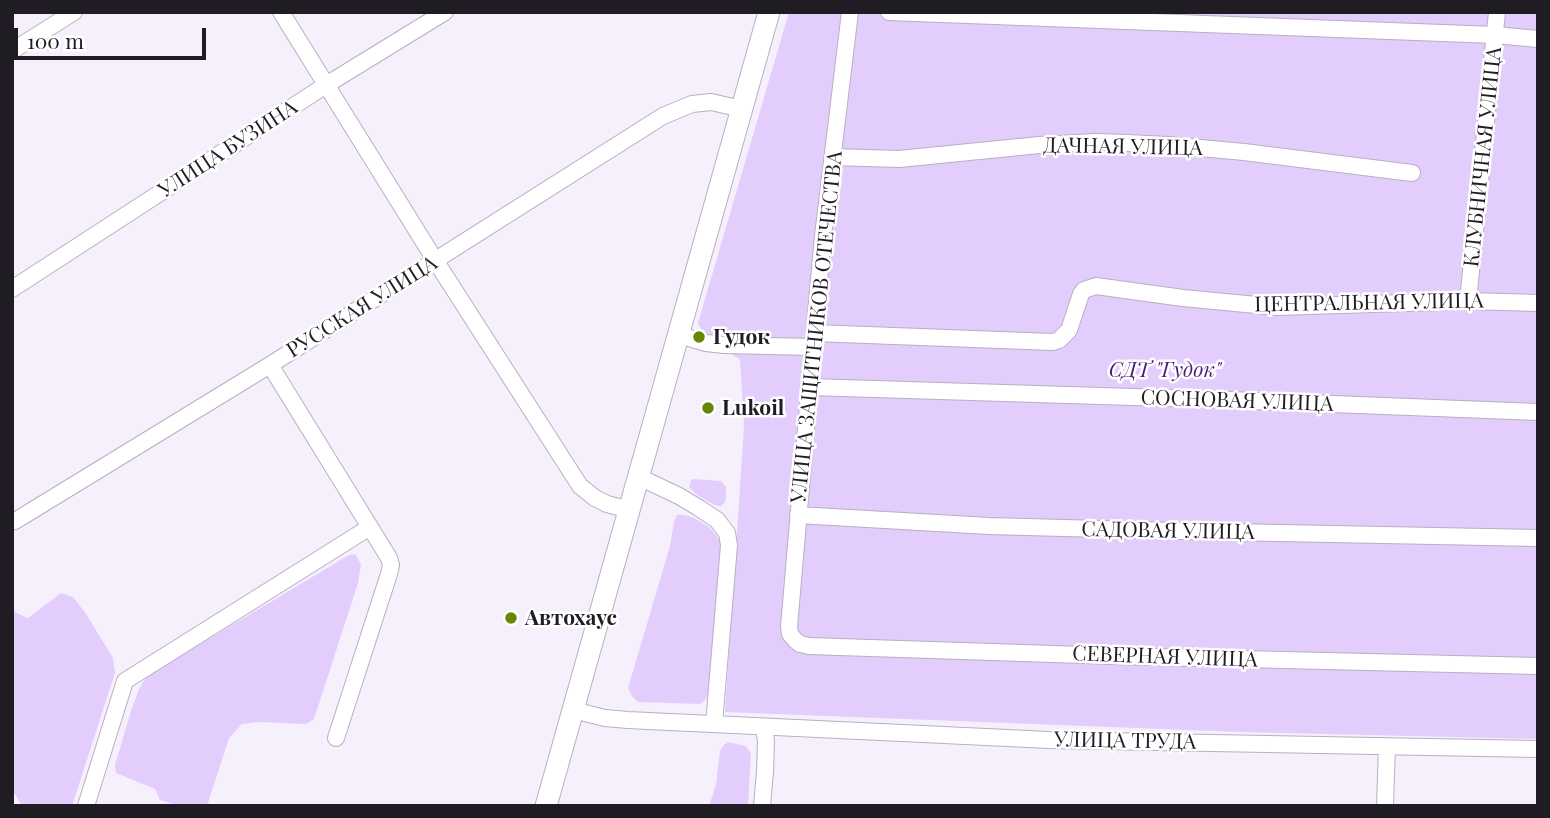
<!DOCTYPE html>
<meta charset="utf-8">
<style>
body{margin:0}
#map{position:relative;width:1550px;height:818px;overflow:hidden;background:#f6f0fd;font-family:"Playfair Display",serif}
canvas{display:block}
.frame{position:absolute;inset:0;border:14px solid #1f1c24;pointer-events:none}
.scale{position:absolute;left:14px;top:28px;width:192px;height:32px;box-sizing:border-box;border:4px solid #1f1c24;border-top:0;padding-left:9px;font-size:21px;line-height:24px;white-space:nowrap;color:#1f1c24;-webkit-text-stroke:5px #fff;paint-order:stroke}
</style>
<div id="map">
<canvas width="1550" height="818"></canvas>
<div class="frame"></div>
<div class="scale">100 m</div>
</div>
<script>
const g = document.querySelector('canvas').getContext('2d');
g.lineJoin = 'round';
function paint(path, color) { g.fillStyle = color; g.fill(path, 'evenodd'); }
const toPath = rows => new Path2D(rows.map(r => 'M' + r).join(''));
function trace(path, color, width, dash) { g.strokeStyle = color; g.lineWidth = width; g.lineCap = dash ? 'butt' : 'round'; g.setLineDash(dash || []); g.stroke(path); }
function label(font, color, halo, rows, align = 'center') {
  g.font = font + ' "Playfair Display",serif'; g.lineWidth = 5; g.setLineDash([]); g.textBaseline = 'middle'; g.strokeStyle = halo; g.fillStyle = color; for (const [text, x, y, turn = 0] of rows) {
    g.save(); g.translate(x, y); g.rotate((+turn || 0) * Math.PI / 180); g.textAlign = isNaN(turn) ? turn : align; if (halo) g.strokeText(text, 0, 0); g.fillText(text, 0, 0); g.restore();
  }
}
const green = toPath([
 [789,12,805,14,805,12,1538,12,1538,739,1240,732,725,712,744,426,740,359,706,339,698,323],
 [694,479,721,481,726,487,726,495,725,502,721,506,715,505,697,495,689,487,691,480],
 [677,515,685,515,694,518,710,528,717,536,721,544,722,555,708,692,706,699,700,704,638,702,632,696,628,688,670,546,674,522],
 [355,554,361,564,358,583,314,719,306,724,259,722,242,724,229,738,207,806,179,806,160,800,155,789,116,773,115,765,131,711,139,689,147,676,349,555],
 [61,593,73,597,86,614,113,658,115,673,72,806,22,806,15,794,12,793,12,609,17,613,28,618],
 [728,742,746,746,751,754,748,806,709,806,716,785,720,751,723,746]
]);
const street = toPath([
 [281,12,435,260,580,486,595,498,607,504,630,510],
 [850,12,823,236,813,347,789,627,790,634,795,640,800,644,809,646,1114,656,1538,666],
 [889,12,1495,35,1538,39],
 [12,51,74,12],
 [833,157,899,159,1039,145,1096,142,1127,143,1168,145,1244,152,1412,173],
 [12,289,326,85,445,12],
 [1468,301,1497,12],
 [814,333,1053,342,1059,340,1069,330,1081,294,1084,290,1096,286,1183,298,1277,307,1468,301,1538,303],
 [679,335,706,343,724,345,813,347],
 [270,365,389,558,391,565,389,574,336,738],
 [810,387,1230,400,1538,412],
 [639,477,679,496,699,508,717,520,727,533,729,545,714,724],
 [798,515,989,526,1176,531,1538,538],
 [15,521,270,365,663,116,692,104,711,102,742,109],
 [573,710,605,718,628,720,1049,740,1538,749],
 [86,806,125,681,370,527],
 [762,806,765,772,766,741,764,727],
 [1385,806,1387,746]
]);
const secondary = toPath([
 [546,806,769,12]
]);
const markers = [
 [699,337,7,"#678703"],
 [708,408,7,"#678703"],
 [511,618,7,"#678703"]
];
const streetNames = [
 ["ДАЧНАЯ УЛИЦА",1123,147,1],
 ["УЛИЦА БУЗИНА",228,149,-33],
 ["КЛУБНИЧНАЯ УЛИЦА",1483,157,-84],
 ["ЦЕНТРАЛЬНАЯ УЛИЦА",1369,303,-1],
 ["РУССКАЯ УЛИЦА",362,307,-32],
 ["УЛИЦА ЗАЩИТНИКОВ ОТЕЧЕСТВА",817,327,-84],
 ["СОСНОВАЯ УЛИЦА",1237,401,2],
 ["САДОВАЯ УЛИЦА",1168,531,1],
 ["СЕВЕРНАЯ УЛИЦА",1165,657,2],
 ["УЛИЦА ТРУДА",1125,741,1]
];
const poiNames = [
 ["Гудок",713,337],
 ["Lukoil",722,408],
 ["Автохаус",525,618]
];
const parkNames = [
 ["СДТ \"Гудок\"",1165,370]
];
paint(green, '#e2cdfc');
trace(street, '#b8afc3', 18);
trace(secondary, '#b8afc3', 23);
trace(street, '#fff', 16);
trace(secondary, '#fff', 21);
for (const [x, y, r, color] of markers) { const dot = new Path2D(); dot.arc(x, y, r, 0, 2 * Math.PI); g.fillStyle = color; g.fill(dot); trace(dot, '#fff', 2.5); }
label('21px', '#1f1c24', '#fff', streetNames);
label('bold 21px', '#1f1c24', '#fff', poiNames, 'left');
label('italic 21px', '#4f1c79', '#fff', parkNames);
</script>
